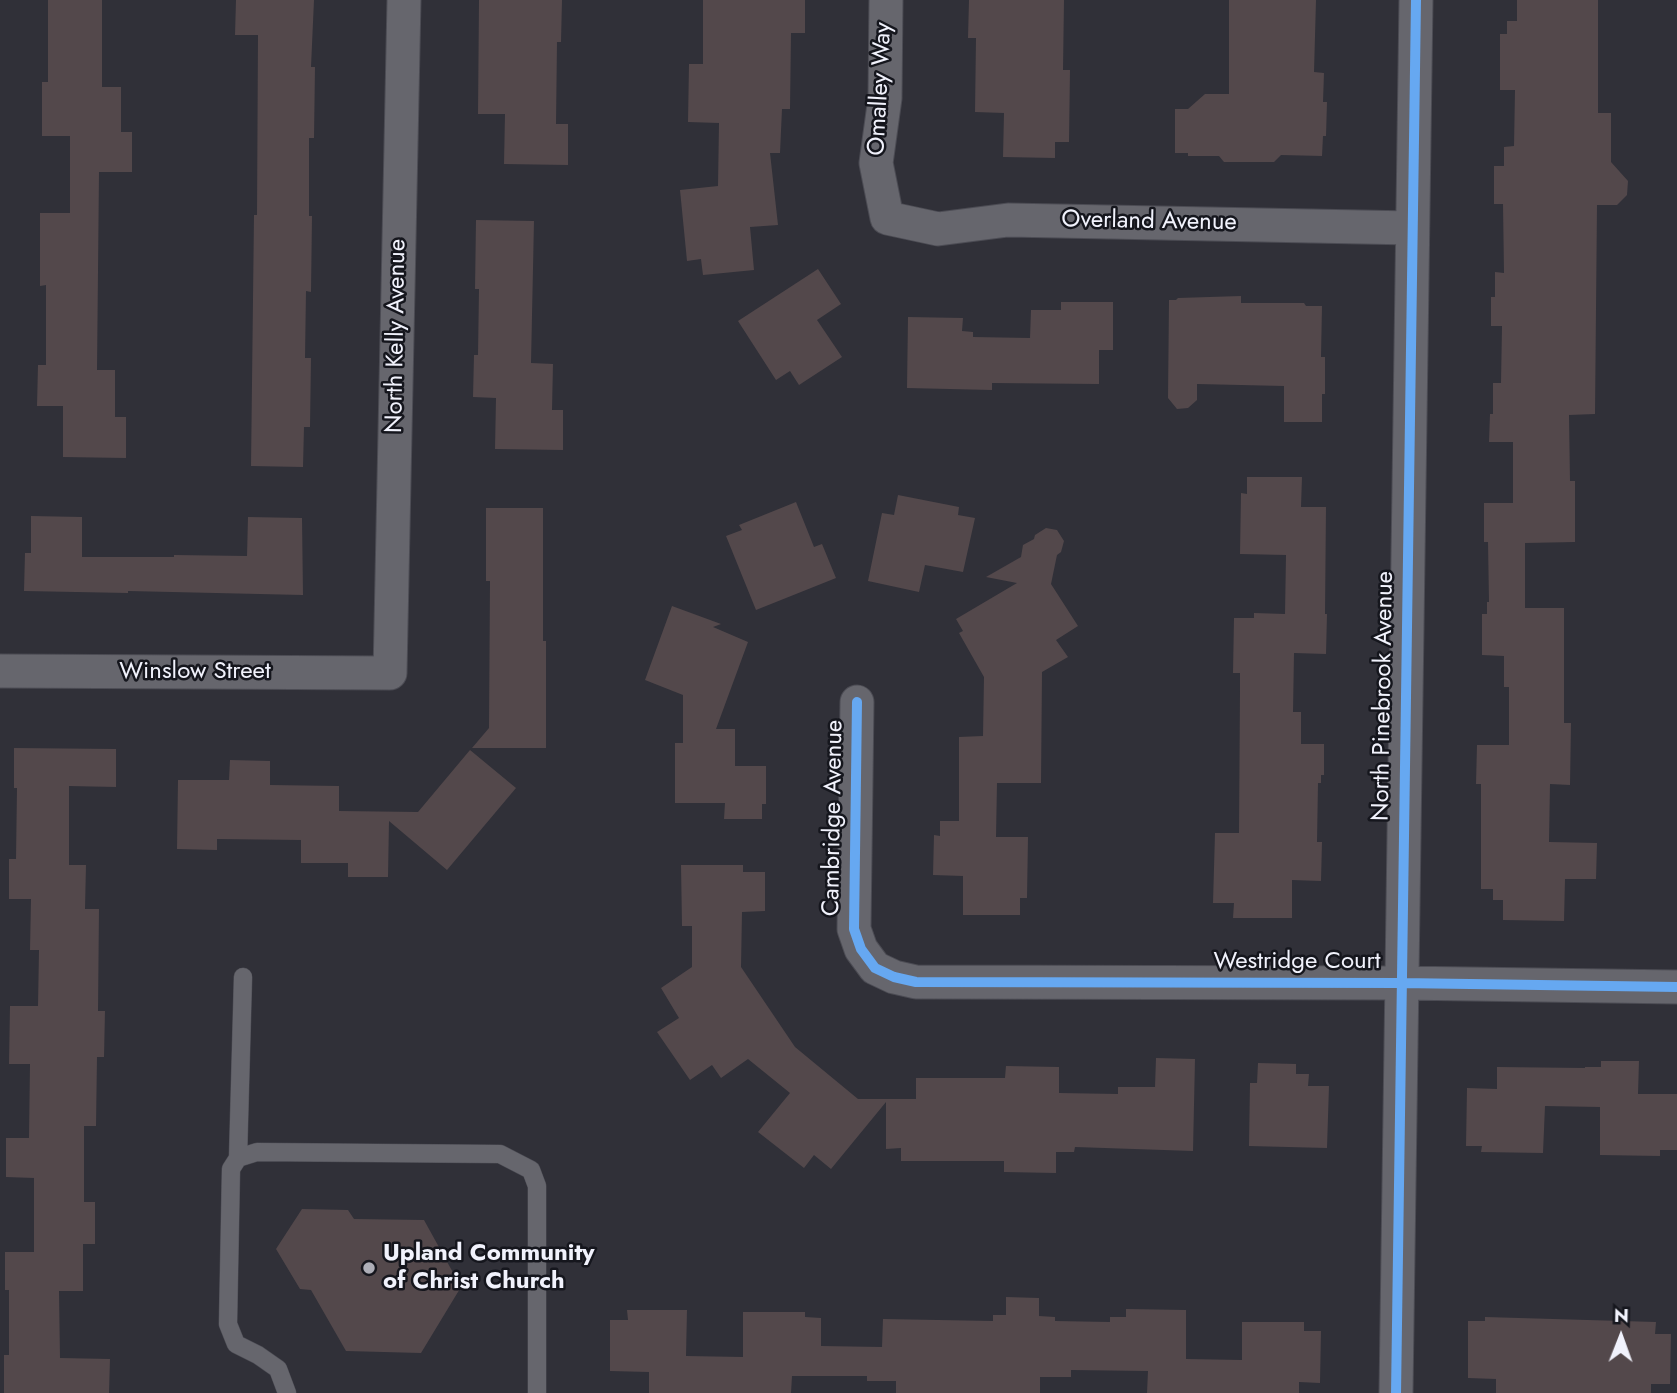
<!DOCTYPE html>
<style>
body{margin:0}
#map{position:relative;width:1677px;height:1393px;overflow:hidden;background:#303038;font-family:Jost,sans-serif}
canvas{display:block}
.north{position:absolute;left:1586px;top:1302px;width:70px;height:70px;-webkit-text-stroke:5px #15161d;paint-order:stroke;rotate:1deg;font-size:19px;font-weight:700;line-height:28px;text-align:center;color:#f1f2fc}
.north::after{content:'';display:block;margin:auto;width:24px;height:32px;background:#f1f2fc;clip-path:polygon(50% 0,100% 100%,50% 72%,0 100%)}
</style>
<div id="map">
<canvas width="1677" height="1393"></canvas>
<div class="north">N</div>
</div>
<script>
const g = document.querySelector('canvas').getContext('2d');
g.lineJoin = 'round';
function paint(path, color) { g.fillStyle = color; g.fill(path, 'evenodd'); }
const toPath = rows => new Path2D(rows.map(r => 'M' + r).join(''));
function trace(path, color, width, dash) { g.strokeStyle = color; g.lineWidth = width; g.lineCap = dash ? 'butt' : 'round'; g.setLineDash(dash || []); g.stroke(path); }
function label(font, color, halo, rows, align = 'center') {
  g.font = font + ' Jost,sans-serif'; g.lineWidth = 5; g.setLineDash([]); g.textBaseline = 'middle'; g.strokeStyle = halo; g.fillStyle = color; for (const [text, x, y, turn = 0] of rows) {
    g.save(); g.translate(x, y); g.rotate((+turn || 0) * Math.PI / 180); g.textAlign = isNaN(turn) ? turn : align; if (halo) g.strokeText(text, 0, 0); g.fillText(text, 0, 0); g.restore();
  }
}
const building = toPath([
 [48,0,102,0,102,87,121,87,121,132,132,132,132,172,99,172,97,370,115,370,115,417,126,417,126,458,63,457,63,406,37,406,38,365,46,365,46,285,40,286,40,213,70,213,70,136,42,136,42,82,48,82],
 [236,0,314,0,311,67,315,67,314,138,309,138,309,216,312,216,311,292,306,291,305,358,311,358,310,427,304,427,303,467,251,466,254,215,257,215,258,35,235,35],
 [479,0,562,0,561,42,557,42,556,124,568,124,568,165,504,164,505,114,478,114],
 [703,0,805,0,805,33,791,33,790,109,782,109,780,153,770,153,778,225,750,227,754,270,703,275,701,259,687,261,680,190,718,186,719,123,688,122,689,64,703,64],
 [969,0,1064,0,1063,70,1070,70,1069,142,1055,142,1055,158,1003,157,1004,113,975,112,976,38,968,38],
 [1229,0,1316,0,1314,72,1324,73,1323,102,1327,102,1326,136,1323,136,1322,156,1281,155,1274,162,1224,162,1219,156,1188,156,1188,153,1175,153,1175,109,1188,109,1205,94,1229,94],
 [1517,0,1598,0,1598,113,1611,113,1611,162,1628,181,1627,195,1617,205,1597,205,1595,414,1569,415,1570,481,1575,481,1575,542,1525,543,1525,608,1564,608,1564,723,1571,723,1570,785,1550,784,1549,842,1597,843,1596,879,1565,879,1564,921,1503,920,1503,900,1493,900,1493,889,1481,889,1481,784,1476,784,1477,745,1509,745,1509,687,1504,687,1504,656,1482,655,1482,614,1487,614,1487,602,1489,602,1488,542,1484,542,1484,503,1513,503,1513,442,1489,442,1490,414,1493,414,1493,383,1501,383,1502,326,1491,326,1491,297,1495,297,1495,272,1504,273,1503,204,1494,204,1494,166,1504,166,1504,147,1514,146,1515,90,1500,90,1500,34,1507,34,1507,21,1517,21],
 [476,220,534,221,531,363,553,364,552,410,563,410,563,450,495,449,496,398,473,397,474,355,478,355,479,289,475,289],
 [818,269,841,304,817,320,842,357,799,385,790,371,776,380,738,321],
 [1241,296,1241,303,1304,303,1306,306,1322,306,1321,357,1325,357,1325,394,1322,394,1322,422,1284,422,1284,386,1197,384,1197,400,1188,408,1177,409,1168,398,1169,300,1176,300,1178,298],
 [1061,302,1113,302,1113,350,1099,350,1099,384,992,383,992,390,907,388,908,317,963,318,962,331,973,332,973,337,1030,338,1031,310,1061,310],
 [1247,477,1302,477,1301,507,1326,507,1325,614,1327,614,1326,654,1294,653,1293,712,1301,712,1301,744,1324,744,1324,775,1321,775,1321,783,1318,783,1317,842,1322,842,1321,881,1292,880,1292,918,1233,918,1234,903,1213,903,1215,833,1239,833,1240,690,1240,673,1233,673,1234,618,1254,618,1254,613,1285,614,1286,555,1240,554,1241,493,1247,494],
 [898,495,959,507,958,515,975,518,963,572,925,565,919,592,868,581,882,513,894,515],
 [796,502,814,547,822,544,836,578,756,610,726,536,742,530,739,525],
 [486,508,543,508,543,641,546,641,546,748,472,748,489,728,490,581,486,581],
 [31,516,82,517,82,557,174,557,174,555,247,556,248,517,302,518,303,595,128,591,128,593,24,591,25,553,31,553],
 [1046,528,1057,530,1064,541,1061,552,1057,555,1051,584,1078,626,1056,640,1068,657,1042,672,1041,783,997,783,996,837,1028,837,1027,898,1020,898,1020,915,963,915,963,876,933,875,934,835,940,836,940,821,959,821,959,737,983,736,984,677,959,633,963,631,956,619,1017,583,986,577,1021,557,1023,545,1034,539,1035,535],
 [672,606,721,624,713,627,748,642,716,729,735,729,735,766,766,766,766,804,762,804,762,819,724,819,725,803,675,803,675,743,683,743,683,695,645,680],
 [14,748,116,749,116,787,69,786,69,865,86,865,85,909,99,909,98,1011,105,1011,104,1057,97,1057,96,1126,84,1126,84,1202,95,1202,95,1244,83,1244,83,1291,59,1291,60,1358,110,1359,109,1393,4,1393,4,1355,9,1355,9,1290,5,1290,5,1252,34,1252,34,1178,6,1177,6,1138,29,1138,30,1064,9,1064,10,1006,38,1006,39,950,30,950,31,899,9,899,9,859,16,859,17,788,14,788],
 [470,750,516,788,447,870,389,821,388,877,348,877,348,863,301,863,301,840,217,839,217,850,177,849,178,780,229,780,230,760,270,761,270,785,339,786,339,811,418,812],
 [681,865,743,865,743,872,765,872,765,911,742,912,741,967,795,1047,858,1099,916,1099,916,1078,1005,1078,1006,1066,1059,1067,1059,1093,1118,1094,1118,1087,1155,1087,1156,1058,1195,1059,1193,1151,1075,1147,1074,1152,1056,1152,1056,1173,1004,1172,1004,1161,901,1161,901,1148,886,1149,886,1102,831,1169,814,1155,804,1168,758,1132,790,1093,748,1059,721,1078,712,1065,690,1080,657,1032,679,1018,661,988,692,967,692,926,682,926],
 [1601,1061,1639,1061,1638,1094,1677,1094,1677,1150,1660,1150,1660,1156,1600,1155,1600,1107,1545,1106,1543,1153,1481,1152,1482,1146,1466,1146,1467,1088,1497,1089,1497,1067,1585,1068,1585,1067,1601,1067],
 [1258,1063,1296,1064,1296,1074,1309,1074,1308,1086,1329,1086,1327,1148,1249,1146,1250,1083,1257,1083],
 [302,1209,348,1210,354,1219,424,1220,461,1287,421,1353,346,1351,311,1290,300,1289,276,1249],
 [1006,1297,1039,1298,1039,1316,1055,1317,1055,1321,1110,1322,1110,1317,1126,1317,1126,1309,1186,1310,1186,1359,1242,1360,1242,1322,1304,1322,1304,1331,1321,1331,1320,1383,1299,1382,1299,1393,1147,1393,1148,1371,1071,1370,1071,1377,1040,1377,1040,1393,896,1393,896,1381,867,1381,867,1376,792,1376,791,1393,649,1393,649,1372,610,1371,610,1320,628,1320,627,1310,687,1310,686,1356,743,1357,743,1312,805,1312,805,1317,821,1318,821,1346,882,1347,883,1319,993,1321,993,1315,1006,1315],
 [1485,1317,1656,1322,1655,1334,1671,1334,1670,1384,1651,1384,1651,1393,1496,1393,1496,1379,1468,1378,1468,1321,1485,1321]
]);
const service = toPath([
 [238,1158,243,977],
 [287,1393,278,1369,258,1355,236,1344,228,1324,231,1169,238,1158,257,1152,500,1154,531,1170,537,1186,537,1393]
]);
const minor = toPath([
 [886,0,885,98,876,163,887,218,938,229,1008,220,1412,228],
 [0,671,390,673,404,0],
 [857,702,854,929,861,949,875,968,894,977,916,982,1401,983,1677,987],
 [1396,1393,1416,0]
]);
const cycleway = toPath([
 [857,702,854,929,861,949,875,968,894,977,916,982,1401,983,1677,987],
 [1396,1393,1416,0]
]);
const markers = [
 [369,1268,7,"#adaeb7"]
];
const streetNames = [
 ["Omalley Way",881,89,-87],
 ["Overland Avenue",1149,222,1],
 ["North Kelly Avenue",397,336,-89],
 ["Winslow Street",195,672],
 ["North Pinebrook Avenue",1384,696,-89],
 ["Cambridge Avenue",834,818,-89],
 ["Westridge Court",1297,962]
];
const poiNames = [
 ["Upland Community",383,1254],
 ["of Christ Church",383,1282]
];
paint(building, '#53484b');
trace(service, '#4c4c54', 19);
trace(minor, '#4c4c54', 35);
trace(service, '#66666d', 18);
trace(minor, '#66666d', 33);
trace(cycleway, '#66a8f1', 10);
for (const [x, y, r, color] of markers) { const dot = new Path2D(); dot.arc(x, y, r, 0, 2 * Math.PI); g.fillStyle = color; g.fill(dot); trace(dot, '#15161d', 2.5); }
label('24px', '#f1f2fc', '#15161d', streetNames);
label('bold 24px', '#f1f2fc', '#15161d', poiNames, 'left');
</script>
